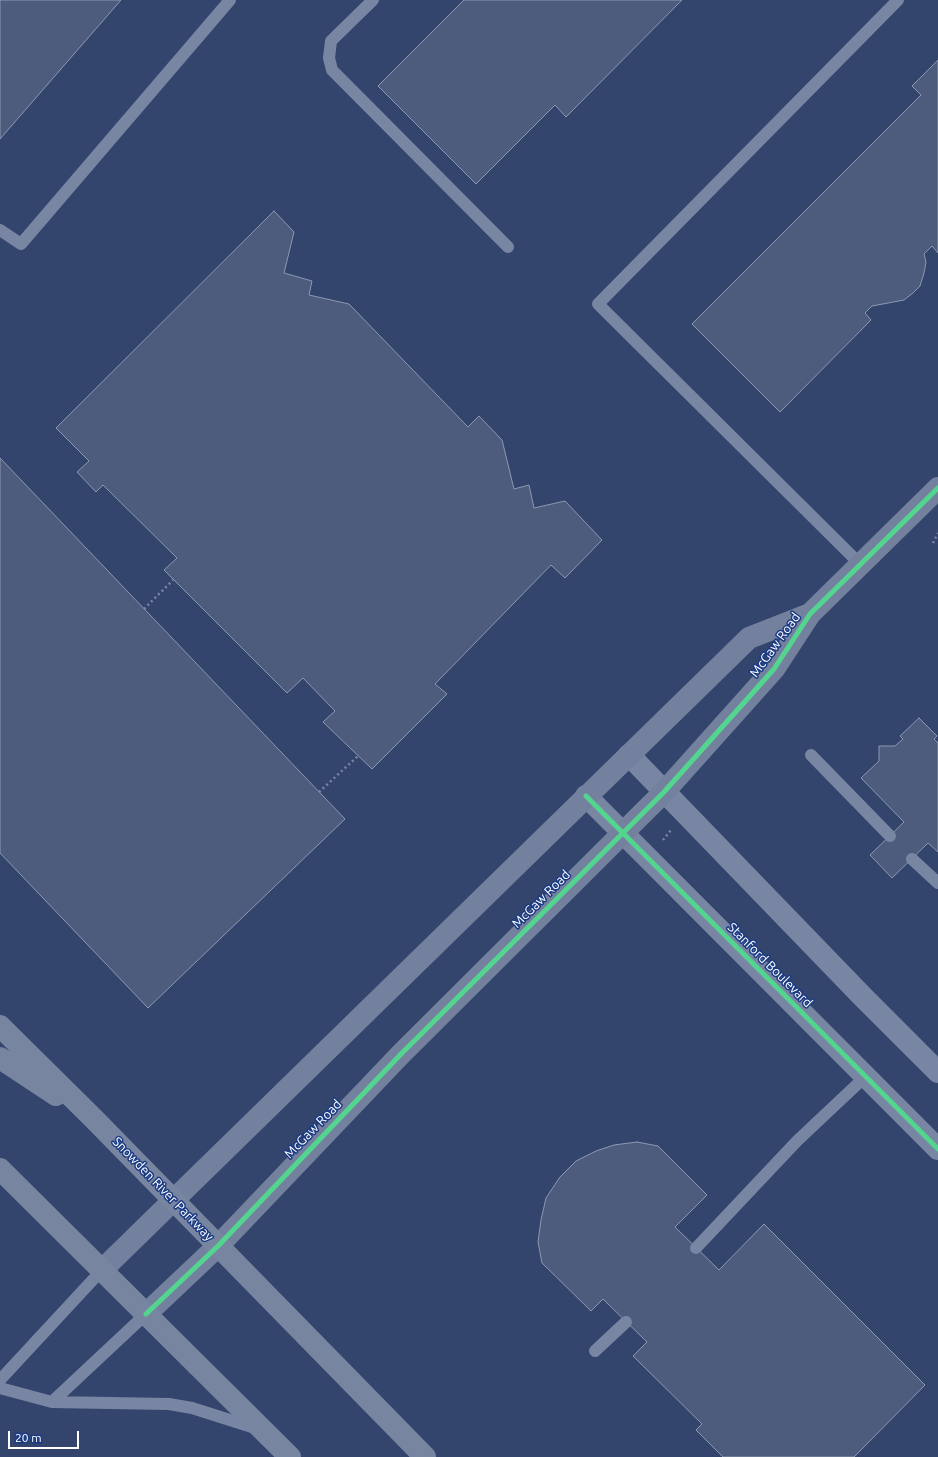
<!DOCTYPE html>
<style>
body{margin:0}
#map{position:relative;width:938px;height:1457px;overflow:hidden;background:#33456d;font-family:Ubuntu,sans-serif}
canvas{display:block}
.scale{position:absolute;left:8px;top:1431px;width:71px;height:18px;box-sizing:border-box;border:2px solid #fff;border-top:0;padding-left:5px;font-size:12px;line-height:14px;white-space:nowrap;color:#fff;-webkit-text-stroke:3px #1b3b85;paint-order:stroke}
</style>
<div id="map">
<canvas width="938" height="1457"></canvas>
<div class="scale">20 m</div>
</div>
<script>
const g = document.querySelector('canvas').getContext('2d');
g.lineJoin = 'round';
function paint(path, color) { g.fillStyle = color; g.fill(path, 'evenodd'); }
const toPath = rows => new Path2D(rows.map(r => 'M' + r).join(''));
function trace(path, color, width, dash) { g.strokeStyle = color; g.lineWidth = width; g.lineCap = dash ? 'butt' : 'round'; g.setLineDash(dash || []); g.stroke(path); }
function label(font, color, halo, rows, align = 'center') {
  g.font = font + ' Ubuntu,sans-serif'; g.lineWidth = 3; g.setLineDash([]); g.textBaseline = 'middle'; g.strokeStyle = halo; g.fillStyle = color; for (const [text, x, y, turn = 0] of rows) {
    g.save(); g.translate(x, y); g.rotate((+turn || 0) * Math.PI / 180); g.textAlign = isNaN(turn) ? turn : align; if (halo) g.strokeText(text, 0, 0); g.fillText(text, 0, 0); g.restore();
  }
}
const building = toPath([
 [0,0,121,0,0,139,0,0],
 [464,0,682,0,566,117,555,105,476,184,378,86,464,0],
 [938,60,938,253,932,246,924,254,926,262,924,273,920,286,913,293,904,300,872,306,865,313,871,320,780,412,692,324,921,95,912,86,938,60],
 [274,211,294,232,284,273,312,281,309,295,349,304,468,427,479,416,502,440,514,489,529,485,534,508,565,501,602,540,565,578,551,565,435,684,447,694,372,769,323,722,335,711,303,678,287,693,164,570,177,558,103,485,96,492,77,472,89,461,56,428,274,211],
 [0,458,345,819,148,1008,0,853,0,458],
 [919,718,937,736,934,739,938,743,938,852,928,843,892,878,870,855,904,822,861,778,879,761,879,746,895,746,903,739,900,736,919,718],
 [637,1142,658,1146,707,1195,675,1227,719,1270,764,1224,925,1385,854,1457,723,1457,696,1430,702,1424,633,1356,647,1342,603,1299,591,1311,542,1263,538,1242,541,1220,546,1198,560,1177,576,1161,596,1151,614,1145,637,1142]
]);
const path = toPath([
 [933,543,938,533],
 [144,609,173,580],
 [319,792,358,756],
 [663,840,671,830]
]);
const lane = toPath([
 [373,0,331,41,329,58,332,70,508,247],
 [0,230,21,244,230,0],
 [861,565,598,304,898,0],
 [811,755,890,836],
 [912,859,938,883],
 [696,1248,797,1141,866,1076],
 [595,1351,626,1322],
 [0,1380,101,1271],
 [0,1388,52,1402,169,1404,192,1408,255,1428],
 [52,1402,146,1314]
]);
const street = toPath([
 [629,755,863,997,938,1072],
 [586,796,938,1149]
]);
const secondary = toPath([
 [101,1271,749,638,810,614],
 [146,1314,218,1246,401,1054,664,792,774,669,810,614,938,488]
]);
const primary = toPath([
 [0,1026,94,1119,425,1457],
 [0,1058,56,1095],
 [0,1169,290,1457]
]);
const cycleway = toPath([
 [586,796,938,1149],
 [146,1314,218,1246,401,1054,664,792,774,669,810,614,938,488]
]);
const streetNames = [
 ["McGaw Road",775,645,-54],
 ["McGaw Road",541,899,-45],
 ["Stanford Boulevard",770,965,45],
 ["McGaw Road",313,1129,-46],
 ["Snowden River Parkway",163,1189,46]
];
paint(building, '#4d5c7c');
trace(building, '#8d98b1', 1);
trace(path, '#7986a3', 2.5, [2, 3]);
trace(lane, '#7986a3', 12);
trace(street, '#7986a3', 22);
trace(secondary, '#74819e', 22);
trace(primary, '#7885a0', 22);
trace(cycleway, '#53d58f', 5);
label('13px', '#fff', '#1b3b85', streetNames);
</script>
